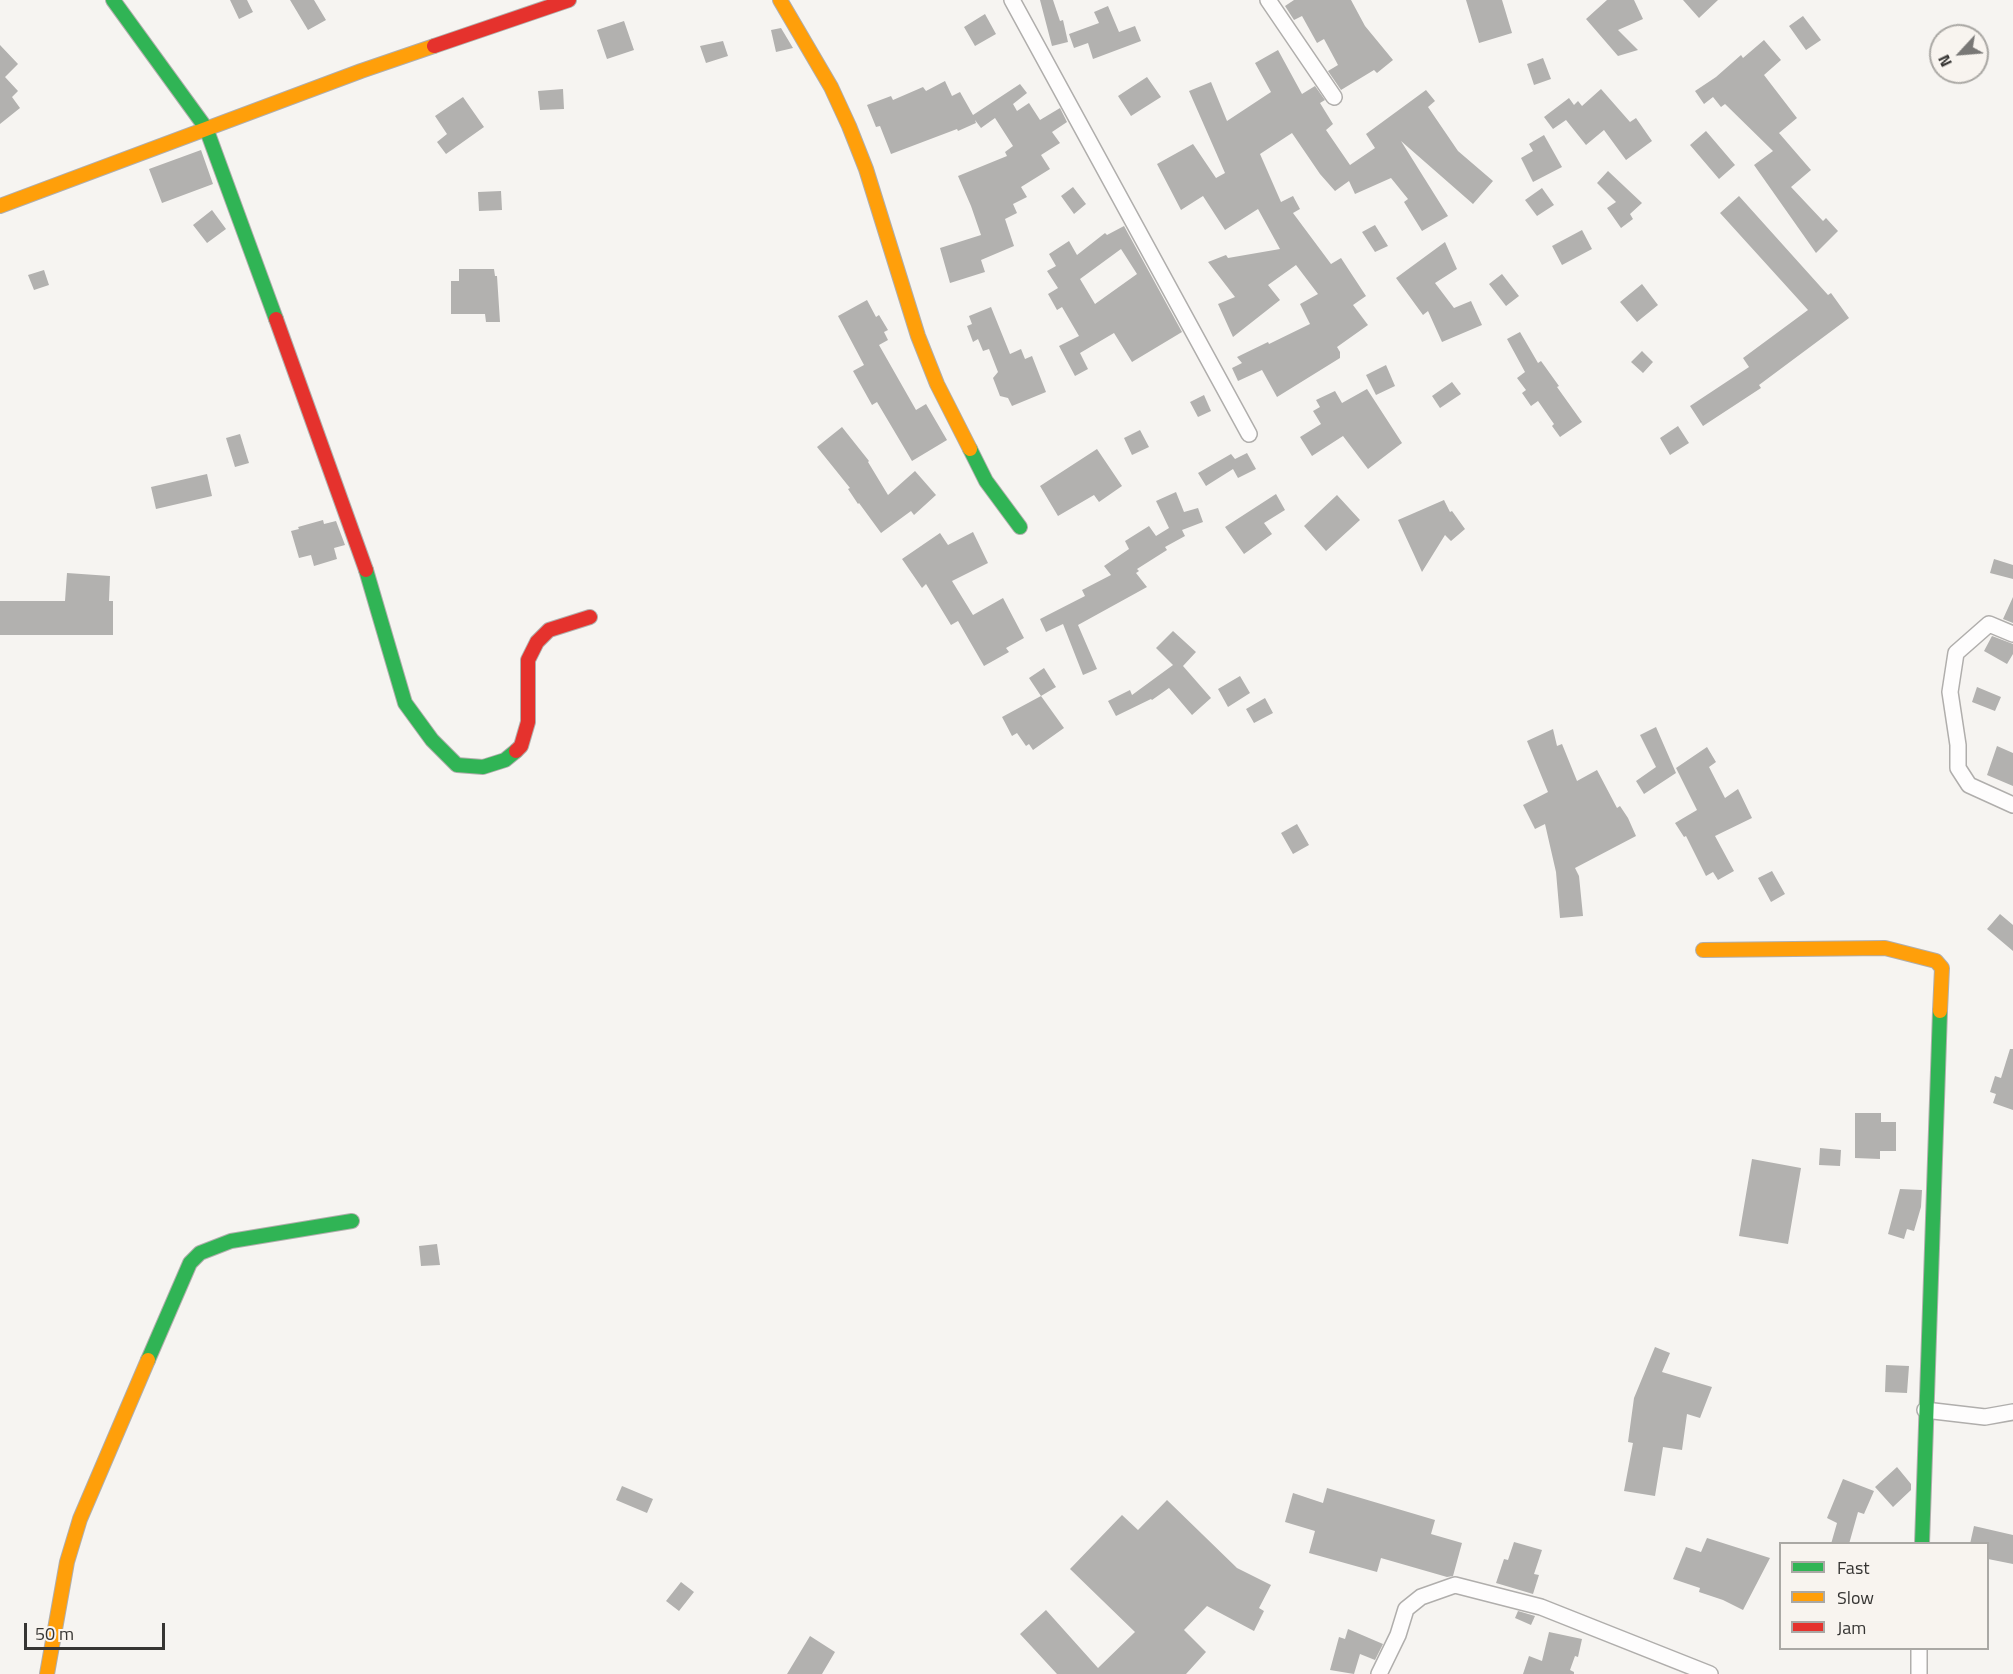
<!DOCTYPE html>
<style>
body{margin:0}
#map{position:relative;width:2013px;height:1674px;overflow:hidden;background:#f6f4f1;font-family:"Titillium Web",sans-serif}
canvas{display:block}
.legend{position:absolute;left:1779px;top:1542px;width:210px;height:108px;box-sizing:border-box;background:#f8f4ef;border:2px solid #aaa8a4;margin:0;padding:8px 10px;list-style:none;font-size:18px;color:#363533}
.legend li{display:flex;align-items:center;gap:12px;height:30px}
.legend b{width:30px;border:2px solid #aaa8a4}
.north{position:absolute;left:1929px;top:24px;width:60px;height:60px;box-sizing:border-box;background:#f8f4ef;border:2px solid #aaa8a4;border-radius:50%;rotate:244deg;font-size:16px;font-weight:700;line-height:24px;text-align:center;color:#363533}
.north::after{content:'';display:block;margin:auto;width:21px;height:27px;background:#797876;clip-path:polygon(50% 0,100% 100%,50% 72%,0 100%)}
.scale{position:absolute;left:24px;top:1623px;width:141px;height:27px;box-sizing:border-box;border:3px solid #363533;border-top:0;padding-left:8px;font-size:18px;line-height:21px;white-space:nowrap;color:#363533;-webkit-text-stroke:4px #f8f4ef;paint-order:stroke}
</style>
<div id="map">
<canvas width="2013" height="1674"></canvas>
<ul class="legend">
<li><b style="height:8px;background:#30b455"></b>Fast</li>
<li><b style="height:8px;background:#ff9f0a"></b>Slow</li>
<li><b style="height:8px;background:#e5322d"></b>Jam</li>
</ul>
<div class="north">N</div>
<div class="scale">50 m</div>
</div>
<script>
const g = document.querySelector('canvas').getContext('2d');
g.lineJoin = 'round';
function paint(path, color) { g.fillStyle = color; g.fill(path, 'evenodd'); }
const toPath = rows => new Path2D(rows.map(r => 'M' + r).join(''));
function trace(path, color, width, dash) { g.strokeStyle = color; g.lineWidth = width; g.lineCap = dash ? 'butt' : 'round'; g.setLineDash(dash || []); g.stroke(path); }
const building = toPath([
 [230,0,247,0,253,12,239,19],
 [290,0,314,0,326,20,308,30],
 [1040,0,1053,0,1060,21,1063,20,1068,42,1052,46],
 [1294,0,1351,0,1365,26,1393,60,1377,73,1374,70,1341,90,1328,71,1338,65,1324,39,1317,43,1302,16,1294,20,1285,6],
 [1466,0,1502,0,1512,33,1479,43],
 [1607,0,1634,0,1643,19,1618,30,1638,50,1618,56,1586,19],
 [1683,0,1718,0,1699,18],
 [1108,6,1119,32,1135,26,1141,41,1093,59,1088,43,1074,48,1069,34,1099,23,1094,12],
 [985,14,996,34,975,46,964,27],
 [1803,16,1821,40,1806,50,1789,26],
 [624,21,634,50,607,59,597,30],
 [781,28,793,48,776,52,771,30],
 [1764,40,1781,60,1764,75,1797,118,1779,133,1811,170,1791,187,1823,221,1826,218,1838,231,1816,253,1754,165,1773,151,1725,104,1721,107,1713,97,1704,104,1695,91,1716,77,1741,55,1743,58],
 [723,41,728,56,706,63,700,46],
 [0,45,18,64,5,77,18,91,12,97,20,108,0,124],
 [1278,50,1302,94,1315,86,1325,100,1320,103,1333,124,1326,130,1350,165,1375,148,1366,134,1426,90,1435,101,1428,107,1458,151,1493,181,1473,204,1401,141,1448,216,1422,231,1404,202,1408,199,1391,178,1355,194,1349,181,1335,191,1320,174,1292,133,1260,154,1281,202,1293,196,1300,209,1293,213,1331,264,1341,258,1366,296,1353,305,1368,325,1337,347,1340,352,1340,358,1277,397,1262,370,1238,381,1232,368,1242,363,1237,357,1268,342,1269,344,1310,324,1300,304,1318,294,1296,265,1268,285,1280,300,1233,337,1218,304,1235,297,1208,262,1226,255,1228,258,1280,249,1258,209,1225,230,1203,196,1181,210,1157,164,1193,144,1216,178,1225,173,1189,91,1211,82,1227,121,1271,92,1255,63],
 [1543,58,1551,79,1534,85,1527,64],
 [1147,77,1161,97,1131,116,1118,96],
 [945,81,952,96,960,92,973,115,1020,84,1027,93,1013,104,1017,111,1029,103,1040,120,1060,108,1067,122,1052,132,1060,143,1041,155,1050,169,1021,187,1027,197,1013,204,1017,213,1005,219,1014,246,981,260,985,272,950,283,940,248,981,235,971,206,958,176,1007,156,1005,152,1013,146,995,118,981,128,975,120,976,123,958,131,957,129,891,154,880,126,876,127,867,105,891,96,893,100,923,87,926,91],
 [563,89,564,109,540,110,538,91],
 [1601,89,1630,122,1636,118,1652,141,1626,160,1604,130,1586,145,1566,120,1553,129,1544,117,1569,98,1574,105,1578,101,1582,106],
 [463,97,484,127,446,154,437,142,447,134,435,116],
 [1706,131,1735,165,1719,179,1690,145],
 [1544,135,1562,167,1533,182,1521,158,1533,151,1529,144],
 [201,150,213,184,162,203,149,169],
 [1608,171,1642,203,1630,214,1633,219,1621,228,1607,208,1616,202,1597,183],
 [1073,187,1086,204,1074,214,1061,196],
 [1542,188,1554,205,1537,216,1525,200],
 [501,191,502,210,479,211,478,192],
 [1739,196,1828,295,1831,293,1849,318,1759,385,1761,388,1703,426,1690,406,1749,367,1743,358,1808,310,1720,213],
 [212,210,226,229,207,243,193,225],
 [1375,225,1388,246,1375,252,1362,232],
 [1124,226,1182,332,1132,362,1114,333,1080,353,1088,369,1075,376,1059,346,1079,336,1062,307,1057,310,1048,294,1058,288,1047,271,1056,266,1049,254,1069,241,1077,255,1105,233,1107,235],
 [1121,249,1137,274,1095,304,1080,279],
 [1582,230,1592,249,1562,265,1552,246],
 [1445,242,1457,269,1435,283,1454,308,1471,301,1482,325,1442,342,1428,311,1423,315,1396,278],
 [459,269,494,269,495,276,497,276,500,322,486,322,485,314,451,314,451,281,459,281],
 [44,270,49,285,34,290,28,275],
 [1502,274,1519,296,1506,306,1489,284],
 [1642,284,1658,305,1637,322,1620,302],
 [867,300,876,317,879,315,888,330,884,332,888,340,879,345,916,410,926,404,947,440,912,461,877,402,872,405,853,371,864,365,838,316],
 [991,307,1010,354,1021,349,1025,359,1032,356,1046,392,1012,406,1008,398,1000,396,993,378,998,372,989,349,983,351,978,339,973,342,967,326,972,324,969,316],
 [1520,332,1538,363,1541,361,1559,386,1557,387,1582,422,1560,437,1552,426,1554,424,1538,401,1531,406,1522,393,1526,390,1517,378,1525,372,1507,339],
 [1642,351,1653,362,1643,373,1631,362],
 [1386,365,1395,386,1376,395,1366,375],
 [1452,382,1461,394,1440,408,1432,396],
 [1367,389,1402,443,1368,469,1343,436,1312,456,1300,437,1321,424,1313,411,1320,407,1316,400,1335,391,1342,403],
 [1204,395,1211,411,1198,417,1190,402],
 [1678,426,1689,443,1670,455,1660,438],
 [842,427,869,461,868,462,888,495,915,471,936,495,914,515,911,511,881,533,859,503,858,504,848,489,850,488,817,447],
 [1140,430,1149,447,1132,455,1124,438],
 [240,434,249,463,235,467,226,438],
 [1097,449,1122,486,1099,502,1094,495,1058,516,1040,486],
 [1247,453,1256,469,1238,478,1233,469,1206,486,1198,473,1231,454,1235,459],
 [207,474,212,496,156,509,151,487],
 [1176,492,1184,512,1198,508,1203,522,1182,530,1185,536,1165,547,1167,550,1137,569,1139,571,1136,573,1147,587,1078,625,1097,669,1083,675,1063,624,1046,632,1040,619,1085,596,1082,590,1111,575,1104,566,1129,549,1125,541,1149,526,1156,536,1169,528,1156,501],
 [1276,494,1285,510,1264,523,1272,534,1244,554,1225,527],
 [1337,495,1360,520,1326,551,1304,526],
 [1444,500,1450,512,1452,511,1465,529,1451,541,1445,535,1422,572,1398,520],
 [323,520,324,524,336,521,345,545,334,548,337,559,314,566,311,555,299,558,291,531,299,529,298,527],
 [973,532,988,563,952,581,973,615,1003,598,1024,638,1006,648,1009,652,984,666,958,621,951,625,926,584,922,588,902,559,940,533,948,545],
 [1994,559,2013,565,2013,579,1990,573],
 [67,573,110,576,109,601,113,601,113,635,0,635,0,601,65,601],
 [2013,597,2013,623,2003,619],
 [1173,631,1196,652,1183,666,1211,698,1192,715,1169,688,1152,700,1151,699,1116,716,1108,701,1130,690,1132,695,1173,665,1156,648],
 [1992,636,2013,644,2013,654,2007,664,1984,651],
 [1044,668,1056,687,1041,696,1064,728,1033,750,1029,744,1026,746,1017,733,1012,736,1002,717,1041,696,1029,678],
 [1240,676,1250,693,1228,707,1218,689],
 [1977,687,2001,697,1995,711,1972,702],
 [1265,698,1273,713,1254,723,1246,709],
 [1656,727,1676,773,1644,794,1636,781,1656,767,1640,735],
 [1553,729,1557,746,1562,744,1577,781,1597,770,1617,808,1620,806,1628,818,1636,836,1575,868,1579,876,1583,916,1560,918,1556,872,1545,824,1535,829,1523,805,1548,792,1527,741],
 [1997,746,2013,753,2013,786,1987,775],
 [1707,747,1716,762,1709,767,1725,798,1738,789,1752,818,1715,836,1734,871,1718,880,1713,872,1706,876,1686,836,1684,837,1675,823,1697,810,1676,768],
 [1297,824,1309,845,1293,854,1281,833],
 [1772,871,1785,894,1771,902,1758,878],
 [2000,914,2013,925,2013,951,1987,929],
 [2010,1049,2013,1049,2013,1110,1993,1103,1996,1094,1990,1092,1995,1076,2001,1078],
 [1855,1113,1881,1113,1881,1122,1896,1122,1896,1151,1880,1151,1880,1159,1855,1158],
 [1820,1148,1841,1150,1840,1166,1819,1165],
 [1752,1159,1801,1168,1788,1244,1739,1236],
 [1900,1189,1922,1190,1921,1207,1914,1231,1907,1229,1904,1239,1888,1234],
 [437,1244,440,1265,421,1266,419,1246],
 [1655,1347,1670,1353,1662,1372,1712,1387,1700,1418,1687,1414,1682,1450,1663,1447,1655,1496,1624,1491,1633,1443,1628,1442,1634,1398],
 [1886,1365,1909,1366,1907,1393,1885,1392],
 [1897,1467,1911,1484,1911,1490,1893,1507,1875,1487],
 [1843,1479,1874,1491,1864,1514,1858,1512,1849,1544,1831,1544,1837,1523,1827,1518],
 [622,1486,653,1499,647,1513,616,1500],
 [1327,1488,1435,1520,1431,1534,1462,1543,1453,1576,1447,1577,1381,1558,1377,1572,1309,1553,1315,1531,1285,1522,1293,1493,1323,1503],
 [1167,1500,1237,1568,1271,1585,1259,1608,1264,1611,1254,1631,1207,1606,1184,1630,1206,1652,1186,1674,1057,1674,1020,1634,1046,1610,1098,1668,1135,1632,1070,1569,1122,1515,1138,1530],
 [1974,1526,2013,1535,2013,1564,1988,1559,1988,1544,1970,1544],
 [1707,1538,1770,1558,1743,1610,1723,1600,1699,1592,1700,1588,1673,1579,1686,1547,1701,1552],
 [1514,1542,1542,1550,1534,1574,1539,1575,1533,1594,1496,1583,1504,1559,1508,1560],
 [681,1582,694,1592,679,1611,666,1601],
 [1518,1611,1535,1616,1531,1625,1515,1618],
 [1348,1629,1383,1644,1375,1660,1360,1654,1354,1674,1330,1670,1339,1637,1345,1639],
 [1549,1632,1582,1639,1578,1657,1575,1656,1570,1670,1574,1672,1574,1674,1523,1674,1529,1656,1542,1661],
 [810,1636,835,1652,822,1674,787,1674]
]);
const street = toPath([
 [1012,0,1249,434],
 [1268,0,1334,97],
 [2013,634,1989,624,1956,653,1950,692,1958,745,1958,768,1969,785,2013,805],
 [1925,1410,1985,1417,2013,1412],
 [1379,1674,1398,1635,1406,1609,1421,1597,1455,1585,1541,1607,1710,1674],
 [1919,1674,1919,1648]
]);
const fast = toPath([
 [113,0,206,128,276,319],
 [970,449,986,481,1020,527],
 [366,570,405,703,432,740,457,765,483,767,505,760,516,751],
 [148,1360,190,1263,200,1253,231,1241,352,1221],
 [1922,1544,1940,1011]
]);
const slow = toPath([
 [780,0,831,87,849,126,866,169,918,336,937,384,970,449],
 [0,206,361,71,434,46],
 [1703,950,1885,948,1936,961,1942,968,1940,1011],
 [47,1674,67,1562,80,1519,148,1360]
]);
const jam = toPath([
 [434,46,569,0],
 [276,319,366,570],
 [516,751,521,746,528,722,528,660,537,642,549,630,590,617]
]);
paint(building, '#b2b1af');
trace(street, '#b0aeac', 18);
trace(fast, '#b0aeac', 16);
trace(slow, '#b0aeac', 16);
trace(jam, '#b0aeac', 16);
trace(street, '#fefdfd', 15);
trace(fast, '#30b455', 14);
trace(slow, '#ff9f0a', 14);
trace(jam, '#e5322d', 14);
</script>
